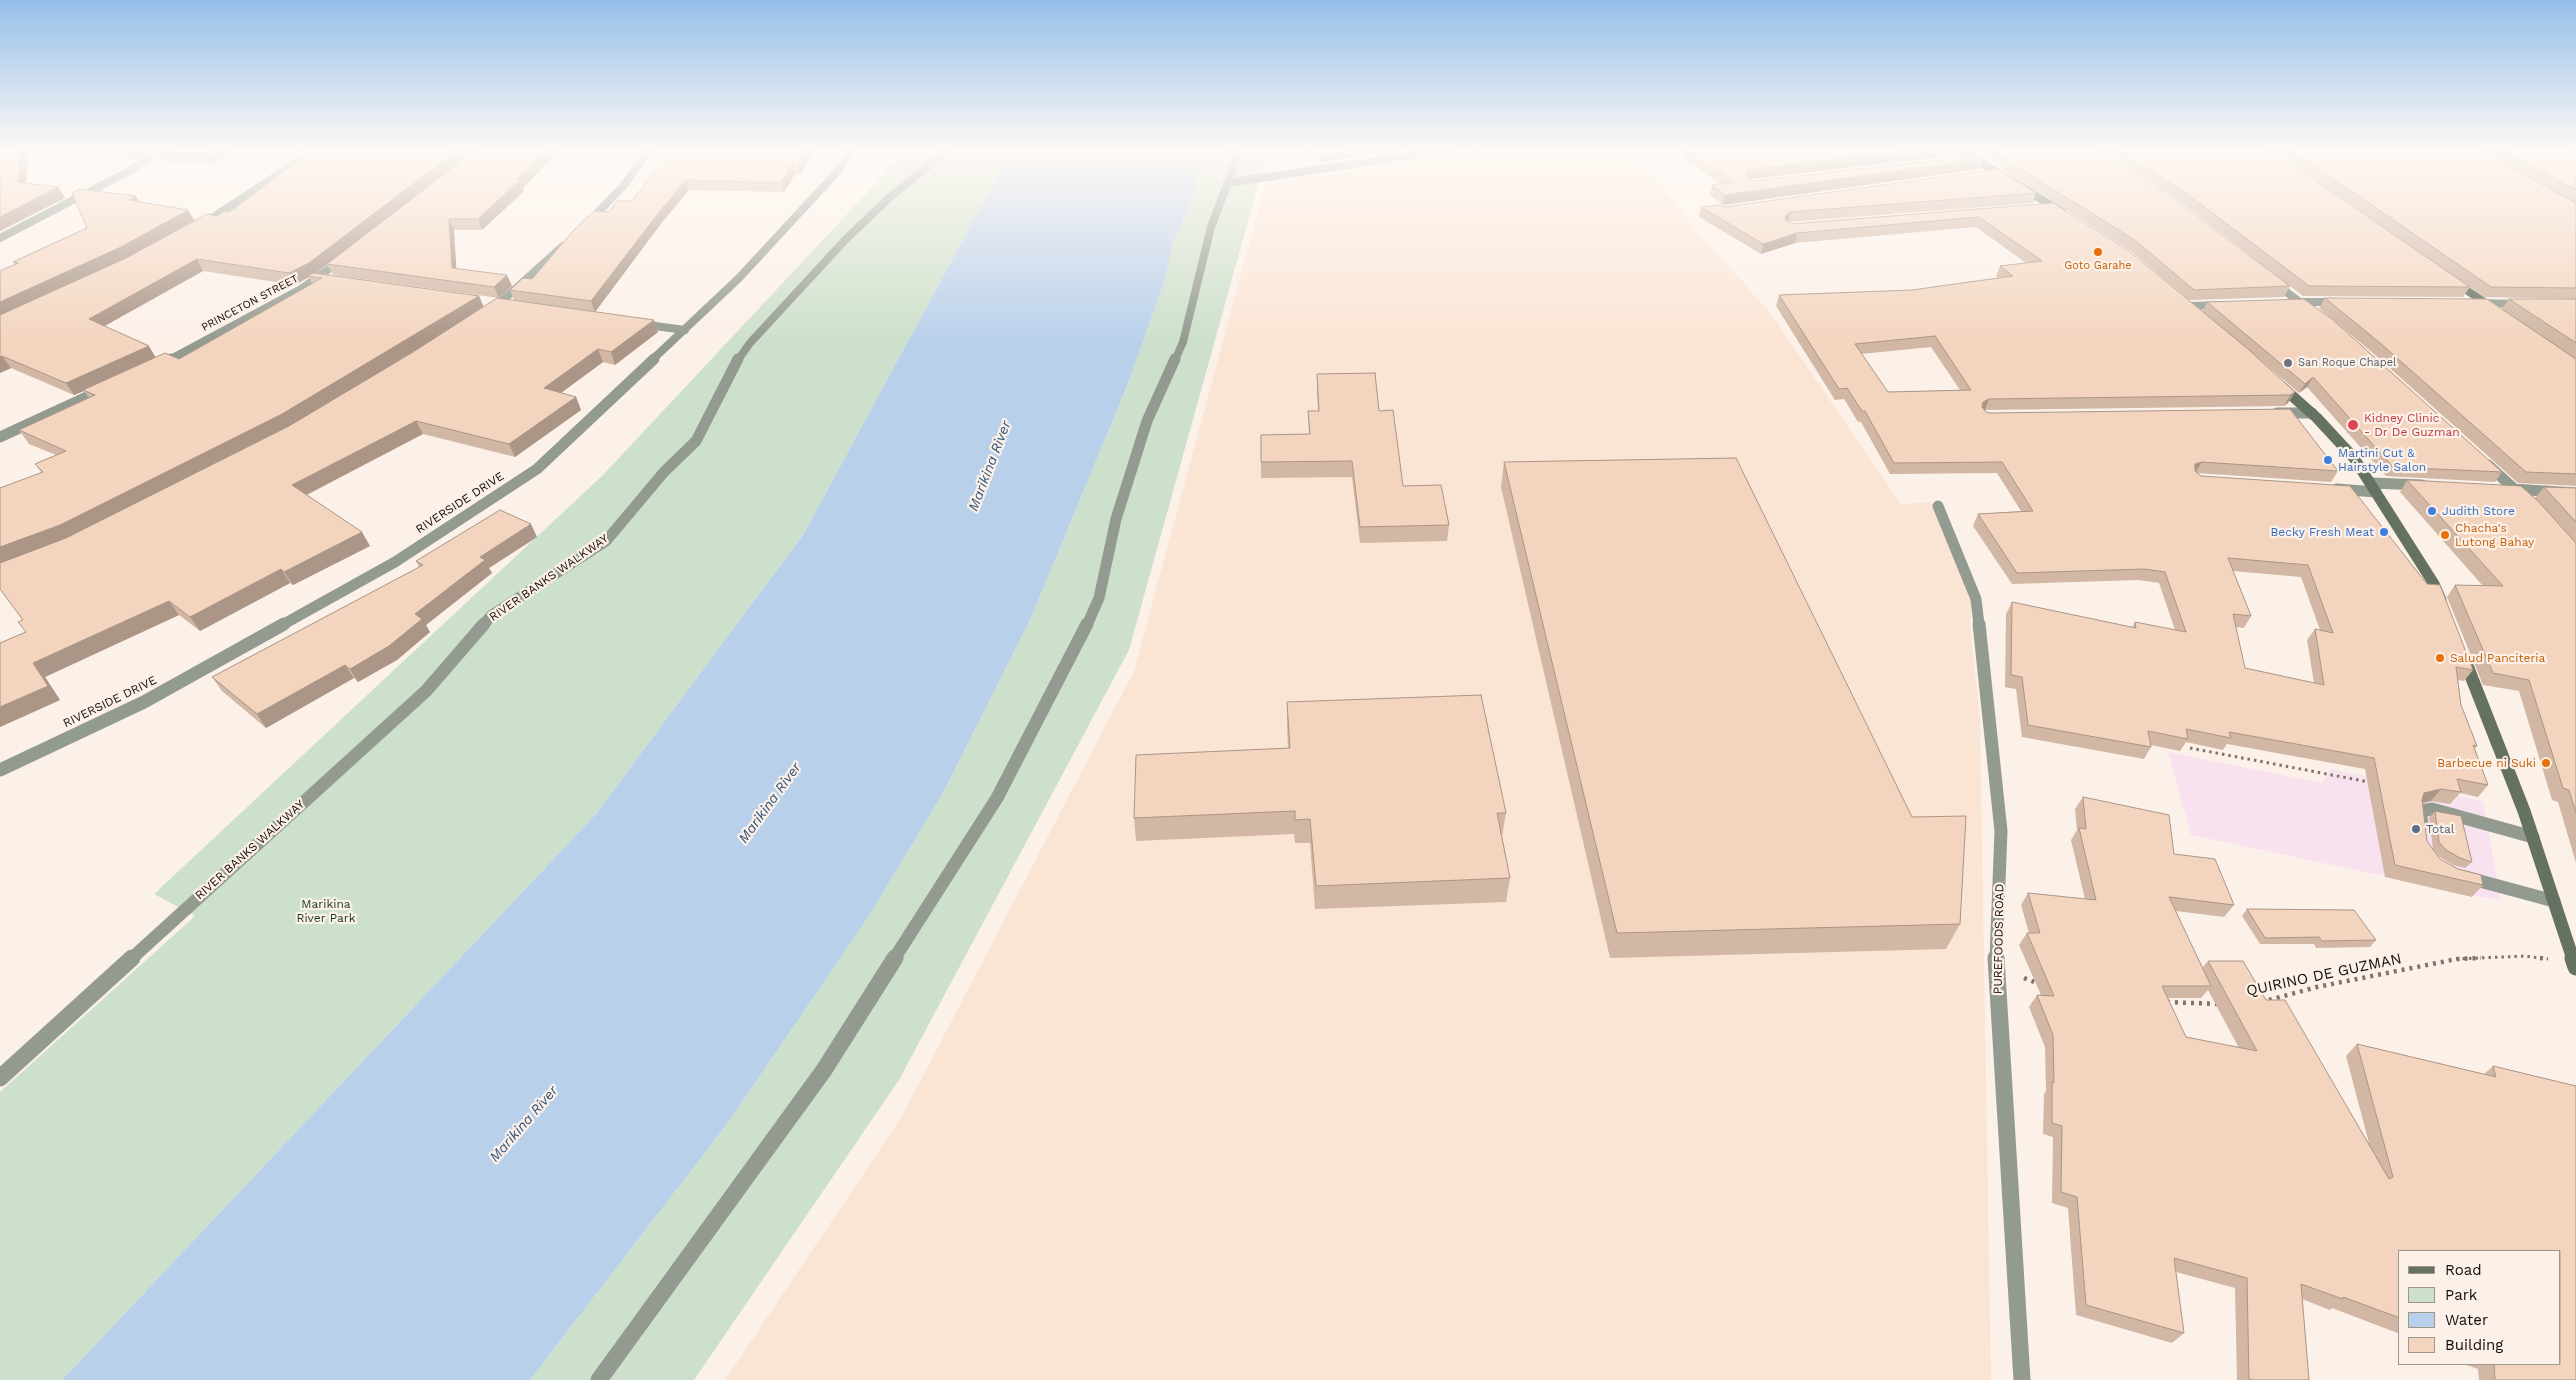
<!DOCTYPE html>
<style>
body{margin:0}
#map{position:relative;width:2576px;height:1380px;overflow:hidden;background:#fcf1e9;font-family:"Work Sans",sans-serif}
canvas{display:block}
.legend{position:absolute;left:2398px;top:1250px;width:162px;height:115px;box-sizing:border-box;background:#fcf1e9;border:1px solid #a0968e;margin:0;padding:6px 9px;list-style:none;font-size:15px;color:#160d06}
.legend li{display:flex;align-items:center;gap:10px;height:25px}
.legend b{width:25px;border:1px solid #a0968e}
</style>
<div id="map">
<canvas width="2576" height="1380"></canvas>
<ul class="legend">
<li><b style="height:6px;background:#657161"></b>Road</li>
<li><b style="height:14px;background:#cde0cb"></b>Park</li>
<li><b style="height:14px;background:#b9d0eb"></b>Water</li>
<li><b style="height:14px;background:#f3d5bf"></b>Building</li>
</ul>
</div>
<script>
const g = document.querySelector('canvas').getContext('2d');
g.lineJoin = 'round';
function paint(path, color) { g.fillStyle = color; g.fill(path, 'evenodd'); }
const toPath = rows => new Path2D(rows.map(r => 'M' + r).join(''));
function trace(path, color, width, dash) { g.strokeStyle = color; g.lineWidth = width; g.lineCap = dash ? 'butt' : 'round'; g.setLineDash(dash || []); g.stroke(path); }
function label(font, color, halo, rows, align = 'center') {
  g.font = font + ' "Work Sans",sans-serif'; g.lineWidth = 4.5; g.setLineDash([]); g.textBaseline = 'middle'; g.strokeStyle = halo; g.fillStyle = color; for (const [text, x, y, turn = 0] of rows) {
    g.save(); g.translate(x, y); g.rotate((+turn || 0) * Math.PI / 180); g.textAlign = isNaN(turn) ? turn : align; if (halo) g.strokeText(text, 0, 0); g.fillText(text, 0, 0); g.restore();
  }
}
const commercial = toPath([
 [2168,752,2322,783,2331,769,2483,801,2501,901,2191,835]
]);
const built = toPath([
 [1488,149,1626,149,1771,314,1901,504,1930,502,1958,545,1973,594,1970,623,1980,720,1991,1380,725,1380,901,1118,1134,671,1265,185]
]);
const green = toPath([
 [908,149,1012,149,803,535,595,815,62,1380,0,1380,0,1092,195,916,154,894,603,475],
 [1182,149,1268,149,1129,650,899,1080,694,1380,530,1380,727,1124,867,919,942,795,1031,618,1127,386,1163,286,1173,243,1193,196]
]);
const water = toPath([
 [1012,149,1199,149,1193,196,1173,243,1163,286,1127,386,1031,618,942,795,867,919,727,1124,530,1380,62,1380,595,815,803,535]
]);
const pathFar1 = toPath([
 [2190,748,2369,782],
 [2456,959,2525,956,2548,959]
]);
const path = toPath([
 [2540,958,2548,959],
 [2024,978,2037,983],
 [2269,1000,2317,987,2457,959,2481,958],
 [2167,1002,2218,1004]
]);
const laneFar1 = toPath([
 [2277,413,2312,413]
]);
const lane = toPath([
 [2422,824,2420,811,2432,809,2533,837],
 [2465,877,2554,901]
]);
const streetFar3 = toPath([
 [1227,183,1453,149],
 [204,223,290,167,311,149],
 [587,224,624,185,650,149],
 [0,238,131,170,160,149],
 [2273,282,2309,309],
 [2299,302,2339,302],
 [2479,303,2521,304],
 [2189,306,2221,305],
 [493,309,563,246],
 [640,324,685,330],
 [169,360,301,289,343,259],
 [652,360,739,278,837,172,853,149],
 [738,360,750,343,846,239,889,198,949,149],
 [1175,360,1183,342,1211,227,1236,161,1235,149]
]);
const streetFar2 = toPath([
 [159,365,171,359],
 [0,437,102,390],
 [2488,465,2521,495],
 [2372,483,2422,485],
 [2337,489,2376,492],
 [2512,489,2576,493],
 [1938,506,1976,599,1979,625],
 [282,625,395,562,537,469,654,359],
 [483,625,492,615,606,541,664,472,696,441,738,359],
 [1087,625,1099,598,1116,519,1147,421,1175,359]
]);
const streetFar1 = toPath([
 [1979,624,2001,831,1996,959],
 [0,770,144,702,284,624],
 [131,959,426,691,484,624],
 [894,959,997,798,1087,624]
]);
const street = toPath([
 [1996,958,2022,1380],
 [0,1078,132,958],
 [599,1380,824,1070,895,958]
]);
const secondaryFar3 = toPath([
 [1959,149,2062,212],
 [2453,281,2493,308]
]);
const secondaryFar2 = toPath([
 [2281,386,2317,418,2354,458,2434,584,2441,600]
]);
const secondaryFar1 = toPath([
 [2464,658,2524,811,2573,959]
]);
const secondary = toPath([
 [2573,958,2576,967]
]);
const wall = toPath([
 [0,149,234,149,214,164,153,161,148,151,134,160,28,156,26,183,58,187,65,198,0,231],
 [672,149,817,149,801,174,795,174,784,192,689,190,663,221,595,312,514,300,510,290,532,279,609,212,632,201],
 [1305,149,1409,149,1320,162],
 [1685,149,1960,149,1958,155,1749,179,1752,181,1979,169,1723,205,1710,195,1712,185,1720,184,1684,158],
 [1970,149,2093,149,2290,286,2284,297,2189,300,2131,251,2005,171,2002,167],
 [2095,149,2265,149,2405,242,2298,168,2267,149,2476,149,2560,195,2477,149,2576,149,2576,299,2484,297,2470,287,2463,297,2303,296,2178,200],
 [298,157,523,188,524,191,482,230,454,230,456,268,512,286,499,298,333,275,327,264,316,273,479,296,484,307,654,320,658,332,615,365,603,362,561,393,576,397,581,410,515,457,423,434,307,495,370,546,293,585,290,583,200,631,179,615,45,677,60,700,0,727,0,643,26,632,23,620,42,473,35,464,56,455,29,444,19,430,89,398,84,391,74,395,11,368,0,373,15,264,13,262,87,228,139,201,194,221,230,212,299,159],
 [203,271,295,285,309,277,312,284,179,359,156,357,105,326],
 [442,334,413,352,348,391],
 [2036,193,2033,203,1789,222,1791,224,2053,203,2203,311,2207,302,2502,472,2495,482,2386,476,2307,387,2299,393,2251,352,2295,392,2288,403,2284,406,1984,410,1986,412,1990,413,2338,471,2331,482,2197,473,2473,670,2464,681,2458,680,2461,705,2477,746,2475,749,2488,785,2478,797,2460,793,2450,804,2431,801,2422,803,2427,841,2440,859,2483,885,2472,897,2385,877,2365,769,2227,744,2223,750,2186,742,2180,751,2151,745,2151,747,2144,759,2022,737,2016,689,2005,687,2006,614,2012,602,2132,628,2135,622,2175,630,2159,583,2138,580,2012,584,1973,526,1978,514,2021,511,1997,473,1890,474,1861,422,1858,422,1844,399,1835,400,1776,306,1779,295,1912,290,1998,278,1996,276,2000,266,2026,263,1976,227,1795,243,1761,254,1699,217,1701,207],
 [1931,347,1960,390,1888,392,1861,354],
 [2233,571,2301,577,2320,630,2315,629,2307,640,2314,683,2245,668,2236,627,2244,628,2251,616],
 [2325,298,2502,309,2509,299,2576,299,2576,486,2518,483,2374,354,2319,308],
 [1317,374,1379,411,1403,486,1449,525,1447,541,1360,543,1352,477,1261,478,1261,435,1309,434,1308,411,1318,411,1317,389],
 [1504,462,1960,924,1946,949,1610,958,1501,487],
 [2407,480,2535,498,2544,487,2576,488,2576,863,2558,802,2552,800,2519,691,2483,685,2447,597,2455,585,2483,586,2400,492],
 [537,537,489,568,492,573,426,625,430,632,397,660,358,682,354,678,266,728,222,691,212,677,419,567,416,561],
 [1287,702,1506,813,1502,836,1510,878,1506,902,1315,909,1310,843,1295,843,1294,834,1136,841,1134,818,1288,748,1287,725],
 [2083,797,2174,854,2234,905,2224,917,2176,911,2202,968,2208,961,2266,1000,2369,1143,2346,1056,2357,1044,2484,1074,2493,1066,2576,1086,2576,1380,2479,1380,2478,1369,2463,1364,2560,1364,2400,1251,2400,1334,2332,1308,2330,1310,2302,1299,2309,1380,2237,1380,2235,1288,2176,1272,2184,1333,2172,1343,2076,1315,2068,1208,2052,1203,2053,1137,2043,1134,2044,1094,2046,1091,2045,1047,2029,1007,2037,995,2041,995,2019,945,2027,933,2029,933,2021,905,2028,893,2085,899,2071,840,2077,830,2075,809],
 [2208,990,2239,1048,2186,1037,2168,998,2201,998],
 [2435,811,2472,862,2465,868,2453,865,2440,857,2433,849,2429,818],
 [2247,909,2376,940,2370,947,2316,948,2314,944,2260,944,2242,916]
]);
const shadedWall = toPath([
 [21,149,24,149,28,156,25,193,18,182],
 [130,149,151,149,134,160,128,150],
 [214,149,234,149,214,164,208,153],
 [459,149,477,149,315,274,308,276,309,277,295,285,289,273],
 [547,149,561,149,523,188,524,191,482,230,478,219],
 [809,149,817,149,801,174,798,164],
 [1372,149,1409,149,1320,162,1320,156],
 [1930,149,1960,149,1958,155,1748,179,1744,182,1746,172,1751,169],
 [1983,159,1979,169,1723,205,1725,195],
 [792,164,795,174,784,192,781,183],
 [686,180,689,190,663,221,595,312,591,301,660,211],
 [58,187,65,198,0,231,0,217],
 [136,196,142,207,129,200],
 [188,210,195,221,128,259,0,317,0,302],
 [1790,212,1788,222,1783,225,1786,215],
 [449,219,454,230,457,279,452,268],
 [1797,233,1795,243,1761,254,1763,244],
 [197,259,203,271,97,330,89,319],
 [507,275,512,286,499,298,494,287],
 [479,296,484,308,290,427,70,538,0,565,0,547],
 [654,320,658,332,615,365,611,352],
 [149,346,156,358,83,390,84,391,74,395,66,383],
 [598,349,603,362,550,401,544,388],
 [2,356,11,368,0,373,0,357],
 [2313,377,2307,387,2299,393,2305,384],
 [2295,392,2288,403,2284,406,2290,395],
 [576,397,581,410,515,457,509,444],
 [1989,399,1985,410,1979,413,1983,402],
 [416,421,423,434,300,498,292,485],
 [2202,462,2195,473,2189,476,2195,464],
 [531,524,537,537,489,568,492,573,426,625,430,632,397,660,358,682,350,669,415,614,480,557],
 [362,532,370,546,293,585,284,572],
 [281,569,290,583,200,631,190,617],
 [169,601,179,615,45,677,60,700,0,727,0,707,33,663],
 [345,665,354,678,266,728,257,714],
 [2441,789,2431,801,2414,805,2424,793]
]);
const building = toPath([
 [0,149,21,149,18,182,58,187,0,217,0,149],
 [106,149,130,149,128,150,106,149],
 [150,149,214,149,208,153,147,151,150,149],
 [308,149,459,149,309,263,289,273,197,259,89,319,149,346,66,383,2,356,0,357,0,315,126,258,207,214,217,216,225,211,230,212,302,157,298,157,308,149],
 [477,149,547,149,516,180,520,180,478,219,449,219,452,268,507,275,494,287,327,264,477,149],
 [672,149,809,149,798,164,792,164,781,183,686,180,660,211,591,301,510,290,523,278,532,279,573,231,594,211,609,212,617,201,632,201,672,149],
 [1312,149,1372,149,1320,156,1312,149],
 [1687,149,1930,149,1751,169,1746,172,1746,176,1752,181,1977,156,1983,159,1725,195,1712,185,1733,182,1687,149],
 [1991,149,2093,149,2175,200,2290,286,2194,290,2136,241,2008,161,2005,157,1991,149],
 [2115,149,2265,149,2297,168,2470,287,2309,286,2182,190,2115,149],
 [2288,149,2476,149,2576,203,2576,288,2491,287,2303,158,2288,149],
 [2501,149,2576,149,2576,190,2501,149],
 [1998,169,2036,193,1790,212,1786,215,1785,219,1791,224,2053,203,2129,251,2248,349,2295,392,2290,395,1989,399,1983,402,1982,407,1986,412,1990,413,2290,409,2338,471,2202,462,2195,464,2195,471,2201,476,2350,486,2427,584,2440,585,2473,670,2456,667,2461,705,2477,746,2473,745,2488,785,2457,779,2461,792,2441,789,2424,793,2422,800,2427,841,2440,859,2458,869,2481,875,2483,885,2395,865,2374,758,2229,732,2231,738,2186,729,2188,739,2148,731,2151,747,2028,725,2022,677,2011,675,2012,602,2136,628,2135,622,2186,632,2165,572,2144,569,2017,573,1978,514,2033,511,2002,462,1894,463,1865,411,1862,411,1847,388,1839,389,1779,295,1912,290,2013,276,2000,266,2042,261,1979,217,1797,233,1763,244,1701,207,1719,205,1724,207,1998,169],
 [1935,336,1971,390,1888,392,1855,344,1935,336],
 [2228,558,2308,565,2333,633,2315,629,2324,685,2245,668,2233,614,2251,616,2228,558],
 [79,189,136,196,129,200,188,210,121,247,0,302,0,271,18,263,13,262,87,228,72,193,79,189],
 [313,273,479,296,282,414,60,525,0,547,0,488,43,472,35,464,66,451,19,430,95,395,83,390,165,353,179,359,322,278,308,276,313,273],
 [497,298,654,320,611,352,598,349,544,388,576,397,509,444,416,421,292,485,362,532,284,572,281,569,190,617,169,601,33,663,48,686,0,707,0,643,26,632,18,622,23,620,0,589,0,563,66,538,289,426,413,352,497,298],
 [2325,298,2487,299,2576,359,2576,474,2526,472,2380,343,2325,298],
 [2304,299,2332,319,2502,472,2393,467,2313,377,2305,384,2207,302,2304,299],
 [2509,299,2576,299,2576,343,2509,299],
 [1375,373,1379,411,1393,410,1403,486,1441,485,1449,525,1360,527,1352,461,1261,462,1261,435,1310,434,1308,411,1319,411,1317,374,1375,373],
 [1736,458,1912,817,1966,816,1960,924,1617,933,1504,462,1736,458],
 [2407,480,2521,486,2538,501,2576,543,2576,813,2569,790,2563,788,2529,680,2493,673,2455,585,2503,586,2407,480],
 [2544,487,2576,488,2576,522,2544,487],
 [500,510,531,524,480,557,485,560,415,614,422,619,389,646,350,669,345,665,257,714,212,677,423,565,416,561,500,510],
 [1481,695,1506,813,1497,813,1510,878,1316,886,1310,819,1295,820,1295,811,1134,818,1136,755,1290,748,1287,702,1481,695],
 [2083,797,2169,815,2174,854,2215,859,2234,905,2169,897,2211,986,2162,986,2186,1037,2257,1051,2208,961,2243,961,2266,1000,2285,1000,2389,1179,2393,1177,2357,1044,2496,1077,2493,1066,2576,1086,2576,1380,2495,1380,2494,1364,2560,1364,2560,1251,2400,1251,2400,1318,2343,1297,2343,1299,2301,1284,2309,1380,2253,1380,2249,1379,2247,1278,2174,1258,2184,1333,2086,1305,2077,1197,2061,1192,2062,1126,2052,1123,2052,1082,2054,1083,2053,1035,2037,995,2054,996,2027,933,2040,933,2028,893,2096,900,2079,828,2086,829,2083,797],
 [2435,811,2461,816,2472,862,2460,858,2446,850,2439,842,2435,811],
 [2247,909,2354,910,2376,940,2322,941,2319,937,2265,938,2247,909]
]);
const markers = [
 [2098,252,5,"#e8710a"],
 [2288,363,5,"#6b7280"],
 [2353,425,6,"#e0444e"],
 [2328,460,5,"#3f7fe0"],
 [2432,511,5,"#3f7fe0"],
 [2384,532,5,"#3f7fe0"],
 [2445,535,5,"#e8710a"],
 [2440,658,5,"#e8710a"],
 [2546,763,5,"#e8710a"],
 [2416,829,5,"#5c6f8a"]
];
const farFoodnames = [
 ["Goto Garahe",2098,266]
];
const farStreetnames = [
 ["PRINCETON STREET",250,303,-28]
];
const farWorshipnames = [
 ["San Roque Chapel",2298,363]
];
const healthNames = [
 ["Kidney Clinic",2364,418],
 ["- Dr De Guzman",2364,432]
];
const shopNames = [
 ["Martini Cut &",2338,453],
 ["Hairstyle Salon",2338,467],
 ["Judith Store",2442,511],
 ["Becky Fresh Meat",2374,532,"right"]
];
const streetNames = [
 ["RIVERSIDE DRIVE",460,503,-33],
 ["RIVER BANKS WALKWAY",549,578,-35],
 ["RIVERSIDE DRIVE",110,702,-26],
 ["RIVER BANKS WALKWAY",250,850,-42],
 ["PUREFOODS ROAD",1999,939,-89]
];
const foodNames = [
 ["Chacha's",2455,528],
 ["Lutong Bahay",2455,542],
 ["Salud Panciteria",2450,658],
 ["Barbecue ni Suki",2536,763,"right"]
];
const serviceNames = [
 ["Total",2426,829]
];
const parkNames = [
 ["Marikina",326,904],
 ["River Park",326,918]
];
const waterNames = [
 ["Marikina River",990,466,-69],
 ["Marikina River",770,803,-54],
 ["Marikina River",524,1124,-49]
];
const nearStreetnames = [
 ["QUIRINO DE GUZMAN",2324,975,-12]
];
paint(commercial, '#f8e2ef');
paint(built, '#fae5d5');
paint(green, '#cde0cb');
paint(water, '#b9d0eb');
trace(pathFar1, '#7e746c', 3, [2.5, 4]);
trace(path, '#7e746c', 4.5, [3, 5]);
trace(laneFar1, '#939b90', 11);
trace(lane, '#939b90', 13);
trace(streetFar3, '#939b90', 8);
trace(streetFar2, '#939b90', 11);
trace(streetFar1, '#939b90', 13);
trace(street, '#939b90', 17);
trace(secondaryFar3, '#657161', 8);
trace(secondaryFar2, '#657161', 11);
trace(secondaryFar1, '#657161', 13);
trace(secondary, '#657161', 17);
paint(wall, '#d1b7a4');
paint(shadedWall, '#aa9586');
paint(building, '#f3d5bf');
trace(building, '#aa9586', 1);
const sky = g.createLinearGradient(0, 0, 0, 342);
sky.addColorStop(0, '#95bfe9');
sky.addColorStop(0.44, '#fef9f5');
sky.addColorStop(1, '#fef9f500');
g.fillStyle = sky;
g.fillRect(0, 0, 2576, 342);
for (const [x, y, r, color] of markers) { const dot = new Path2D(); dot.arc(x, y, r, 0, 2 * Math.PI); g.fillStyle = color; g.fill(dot); trace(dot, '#fcf1e9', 2); }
label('11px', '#c56008', '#fcf1e9', farFoodnames);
label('11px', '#160d06', '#fcf1e9', farStreetnames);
label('11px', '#5b616d', '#fcf1e9', farWorshipnames, 'left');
label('12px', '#be3a42', '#fcf1e9', healthNames, 'left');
label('12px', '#366cbe', '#fcf1e9', shopNames, 'left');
label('12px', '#160d06', '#fcf1e9', streetNames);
label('12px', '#c56008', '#fcf1e9', foodNames, 'left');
label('12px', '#4e5e75', '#fcf1e9', serviceNames, 'left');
label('12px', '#193c17', '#fcf1e9', parkNames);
label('italic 14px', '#315379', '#fcf1e9', waterNames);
label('15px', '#160d06', '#fcf1e9', nearStreetnames);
</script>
